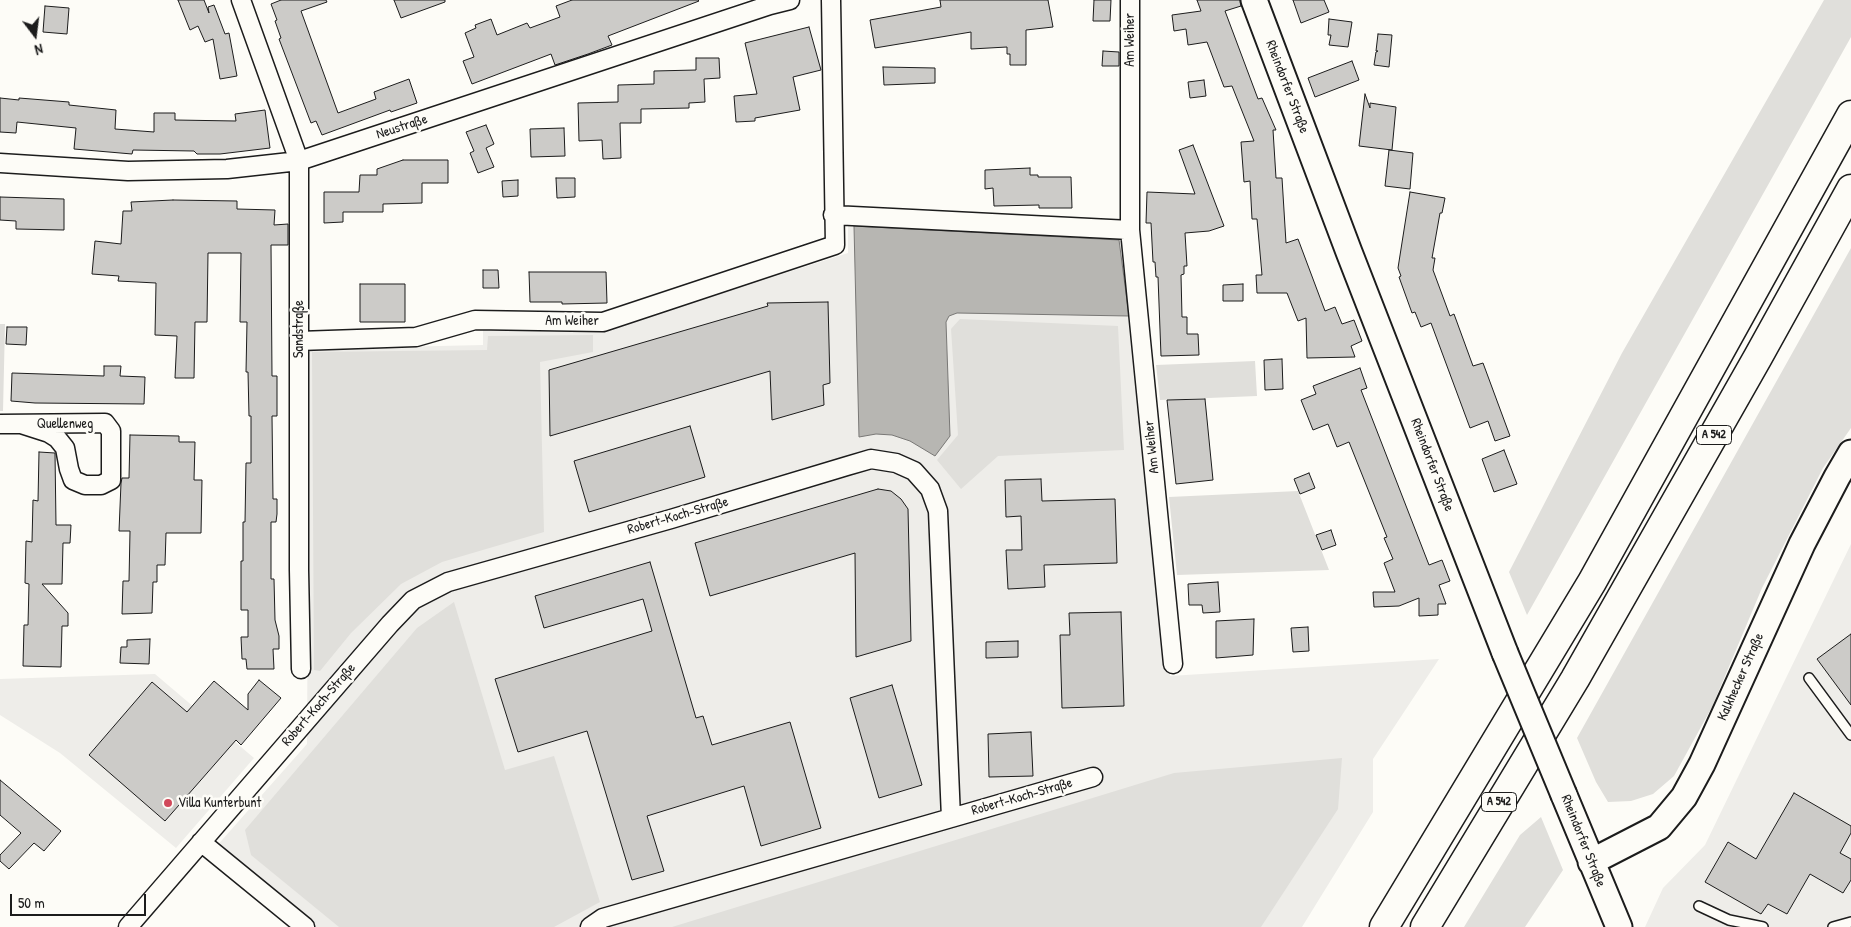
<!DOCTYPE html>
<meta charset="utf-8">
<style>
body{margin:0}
#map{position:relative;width:1851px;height:927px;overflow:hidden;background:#fdfcf7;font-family:"Patrick Hand",sans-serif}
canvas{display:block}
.north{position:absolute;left:10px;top:10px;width:50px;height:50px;-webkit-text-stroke:4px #fdfcf7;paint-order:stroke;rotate:165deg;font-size:14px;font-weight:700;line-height:20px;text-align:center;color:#1c1c1c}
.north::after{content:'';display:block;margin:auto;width:18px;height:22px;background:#1c1c1c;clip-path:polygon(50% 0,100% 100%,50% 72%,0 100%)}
.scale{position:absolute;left:10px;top:894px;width:136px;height:22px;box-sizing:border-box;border:2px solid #1c1c1c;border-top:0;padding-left:6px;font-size:15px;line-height:18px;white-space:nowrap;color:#1c1c1c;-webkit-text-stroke:4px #fdfcf7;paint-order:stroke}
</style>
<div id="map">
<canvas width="1851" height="927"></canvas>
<div class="north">N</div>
<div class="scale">50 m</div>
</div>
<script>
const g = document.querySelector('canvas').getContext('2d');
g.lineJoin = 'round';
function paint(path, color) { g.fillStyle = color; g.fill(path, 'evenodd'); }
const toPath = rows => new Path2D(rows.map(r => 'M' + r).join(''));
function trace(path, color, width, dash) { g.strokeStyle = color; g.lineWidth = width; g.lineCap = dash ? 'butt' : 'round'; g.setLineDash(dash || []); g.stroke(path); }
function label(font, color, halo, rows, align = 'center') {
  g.font = font + ' "Patrick Hand",sans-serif'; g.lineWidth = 5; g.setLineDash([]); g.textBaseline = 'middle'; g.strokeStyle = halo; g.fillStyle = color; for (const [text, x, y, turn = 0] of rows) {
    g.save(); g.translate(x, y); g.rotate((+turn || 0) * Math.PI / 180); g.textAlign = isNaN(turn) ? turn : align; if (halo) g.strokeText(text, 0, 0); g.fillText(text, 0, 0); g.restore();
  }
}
const built = toPath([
 [848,220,1124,233,1170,676,1439,659,1373,759,1373,812,1302,927,295,927,207,857,307,744,309,349,483,345,483,330,607,330,848,253],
 [1851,544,1851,927,1645,927,1663,888,1705,845],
 [155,674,254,758,176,848,60,753,0,715,0,679]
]);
const green = toPath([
 [1824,0,1851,0,1851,37,1527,615,1509,572,1622,353],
 [1851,248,1851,428,1823,468,1762,588,1712,707,1674,776,1653,794,1631,801,1608,802,1596,782,1577,738],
 [960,319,1118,326,1124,450,998,456,961,489,937,460,958,435,951,329],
 [0,324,5,324,3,411,0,411],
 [593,335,593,352,540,362,544,532,442,562,401,584,351,633,320,671,314,670,312,352,487,350,488,336],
 [1255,361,1257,396,1160,400,1156,365],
 [1298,491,1329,570,1177,575,1169,497],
 [454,602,505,770,554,756,600,902,554,927,339,927,251,855,245,830,417,628],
 [1342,758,1338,809,1261,927,672,927,1174,773],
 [1541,817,1563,870,1525,927,1464,927,1520,835]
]);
const water = toPath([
 [854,226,1119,240,1129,316,957,313,949,316,946,322,950,436,935,456,910,441,892,435,876,434,859,437,854,226]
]);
const building = toPath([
 [178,0,204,0,209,13,208,7,214,5,225,34,229,33,237,76,220,79,213,39,205,42,198,26,190,30,178,0],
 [281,0,326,0,327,2,301,11,338,113,376,99,374,92,409,79,417,103,391,112,390,110,322,135,316,121,311,123,279,39,281,38,275,21,277,20,271,4,281,0],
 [394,0,445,0,445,2,401,18,394,0],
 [572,0,698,0,699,1,608,36,612,45,588,54,555,65,551,54,472,84,463,61,474,57,465,33,476,28,475,25,491,19,497,35,527,23,530,28,560,17,556,6,572,0],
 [940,0,1048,0,1053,27,1026,30,1026,65,1010,65,1010,54,1007,54,1007,47,971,49,971,32,875,48,870,20,941,7,940,0],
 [1094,0,1111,0,1110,21,1093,21,1094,0],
 [1197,0,1240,0,1241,6,1225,11,1258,99,1262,98,1276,130,1273,130,1276,178,1282,178,1286,243,1298,239,1325,311,1335,307,1342,324,1354,320,1362,341,1351,346,1355,357,1307,358,1306,318,1298,321,1287,293,1257,293,1256,275,1262,275,1257,219,1252,219,1250,181,1244,182,1241,142,1254,141,1232,86,1224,87,1207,42,1188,45,1186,29,1174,31,1172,15,1201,11,1197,0],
 [1293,0,1324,0,1329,12,1301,23,1293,0],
 [45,6,69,8,67,34,43,32,45,6],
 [1329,19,1352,22,1348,47,1329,45,1331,35,1328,35,1329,19],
 [809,27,821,70,793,77,800,110,755,118,755,121,736,122,734,96,757,94,745,43,809,27],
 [1378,34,1392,35,1389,67,1374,65,1376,52,1378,51,1376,51,1378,34],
 [1103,51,1119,52,1119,66,1102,66,1103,51],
 [696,58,719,58,720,78,704,79,705,102,689,103,689,108,641,109,641,123,620,123,621,158,603,159,602,140,579,141,578,103,618,102,618,85,654,84,654,71,696,70,696,58],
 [1352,61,1359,80,1315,97,1308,78,1352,61],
 [883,67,935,68,935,83,884,85,883,67],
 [1204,80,1206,96,1190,98,1188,82,1204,80],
 [1365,94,1370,108,1370,103,1396,107,1392,150,1359,146,1365,94],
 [0,98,19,100,19,98,69,102,69,105,116,110,115,129,154,132,154,113,175,113,175,120,236,121,235,114,265,110,270,148,220,154,197,154,194,151,133,150,132,154,74,149,76,128,17,122,16,133,0,132,0,98],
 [486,125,494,144,486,148,494,167,478,173,470,153,474,151,466,132,486,125],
 [564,128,565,156,531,157,530,129,564,128],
 [1193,145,1224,226,1209,231,1185,233,1187,266,1184,266,1184,274,1181,275,1182,317,1187,317,1187,334,1198,334,1199,355,1161,356,1158,277,1156,277,1155,262,1153,262,1151,223,1146,223,1147,192,1195,194,1179,150,1193,145],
 [1389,150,1413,153,1410,189,1385,186,1389,150],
 [403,160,448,160,448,183,422,183,422,203,383,204,383,212,343,212,343,222,324,223,324,192,359,192,360,175,377,175,377,169,403,160],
 [1030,168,1030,175,1038,175,1038,177,1071,177,1072,208,1039,208,1039,205,994,206,993,188,985,189,985,170,1030,168],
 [556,178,575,178,575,197,557,198,556,178],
 [518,180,518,196,503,197,502,181,518,180],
 [1410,192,1445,198,1442,213,1440,213,1432,258,1435,258,1433,270,1450,316,1454,314,1473,366,1483,363,1510,436,1495,441,1488,421,1470,428,1431,323,1421,327,1415,312,1412,313,1399,277,1401,276,1398,268,1410,192],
 [0,197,64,199,64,230,16,229,16,221,0,220,0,197],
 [173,200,237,201,237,209,275,210,274,225,288,224,288,245,271,245,272,376,277,376,277,416,272,416,273,499,277,499,277,514,276,522,271,522,271,579,274,579,275,620,279,636,279,649,273,649,274,669,247,669,246,659,242,659,241,637,248,637,248,610,241,610,241,561,243,561,243,522,245,522,246,463,251,463,251,416,249,416,248,372,246,372,247,322,240,322,241,253,208,253,207,322,195,322,194,378,175,378,177,336,155,335,156,283,118,281,119,276,92,274,95,241,121,244,123,211,132,211,131,202,173,200],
 [483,270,498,270,499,288,483,288,483,270],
 [529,272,606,272,607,303,562,304,562,302,530,302,529,272],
 [360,284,405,284,405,322,360,322,360,284],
 [1243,284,1243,301,1223,301,1223,285,1243,284],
 [828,302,830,383,823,385,824,405,772,420,770,371,550,436,549,370,768,306,767,303,828,302],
 [7,327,27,327,26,345,6,344,7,327],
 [1282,359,1283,389,1265,390,1264,360,1282,359],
 [104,366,121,366,120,376,145,377,144,404,35,403,11,401,12,373,104,376,104,366],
 [1360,368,1367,388,1361,390,1429,565,1442,560,1450,581,1439,585,1446,604,1438,604,1438,615,1419,616,1419,598,1399,606,1374,607,1373,592,1395,592,1384,563,1393,559,1384,538,1387,537,1349,442,1337,447,1328,424,1313,430,1301,400,1316,394,1313,386,1360,368],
 [1205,399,1213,480,1176,484,1167,400,1205,399],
 [690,426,705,477,589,512,574,461,690,426],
 [130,435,179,436,179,442,195,442,194,480,202,480,201,533,166,533,165,565,157,565,157,582,153,582,152,613,122,614,123,581,129,581,130,531,119,531,121,483,122,478,129,478,130,435],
 [1504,450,1517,484,1494,492,1482,459,1504,450],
 [39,452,55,453,56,525,71,525,70,543,63,543,62,584,42,584,68,613,68,626,62,626,61,667,23,666,24,625,28,625,29,584,25,583,26,541,32,542,33,500,38,501,39,452],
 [1309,473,1315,488,1300,494,1294,479,1309,473],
 [1041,479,1042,501,1115,499,1117,563,1044,565,1045,587,1008,589,1006,550,1022,550,1021,516,1006,517,1005,480,1041,479],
 [878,489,891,491,901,499,908,509,911,641,856,657,855,553,710,596,695,543,878,489],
 [1331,530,1336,545,1322,550,1316,535,1331,530],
 [650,562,696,718,703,716,712,745,790,722,821,828,761,846,744,786,647,816,664,871,632,880,587,731,518,752,495,679,652,631,643,599,544,628,535,596,650,562],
 [1218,582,1220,612,1203,613,1202,605,1189,605,1188,584,1218,582],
 [1121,612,1124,706,1062,708,1060,635,1070,635,1069,613,1121,612],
 [1254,619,1253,655,1216,658,1216,621,1254,619],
 [1308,627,1309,651,1293,652,1291,628,1308,627],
 [1851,634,1851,705,1817,659,1851,634],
 [150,639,149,664,120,663,121,647,127,647,127,640,150,639],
 [1018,641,1018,657,986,658,986,642,1018,641],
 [259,680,281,698,241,745,236,740,165,821,89,755,152,682,187,712,214,681,248,710,248,694,259,680],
 [892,685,922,785,879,798,850,698,892,685],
 [1031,732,1033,776,989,777,988,734,1031,732],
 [0,780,61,831,44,851,34,843,9,869,0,861,0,855,21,833,0,815,0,780],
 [1794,793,1851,826,1851,833,1840,853,1851,859,1851,880,1843,893,1810,874,1787,914,1768,904,1761,914,1705,882,1728,842,1756,859,1794,793]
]);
const lane = toPath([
 [1809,678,1851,735],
 [1699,906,1729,920,1763,927],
 [1833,927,1851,922]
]);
const street = toPath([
 [241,0,299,161,299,570,301,669],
 [1130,0,1130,230,1173,664],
 [0,163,128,171,227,169,299,161,770,5,790,0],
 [833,215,1130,230],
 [299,341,416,337,475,320,603,322,835,245,831,0],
 [0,424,105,423,111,431,111,480,101,485,85,485,73,480,69,469,65,448,57,438,49,433,21,424],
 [951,818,1093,777],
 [201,842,305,927],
 [128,927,390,624,413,600,448,582,671,519,847,466,871,459,896,463,914,471,930,489,938,511,951,818,603,918,590,927]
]);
const secondary = toPath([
 [1254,0,1349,252,1505,653],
 [1564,795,1619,927],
 [1591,862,1659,827,1684,797,1702,764,1802,544,1837,477,1851,453]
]);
const highway = toPath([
 [1384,927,1592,582,1851,115],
 [1425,927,1575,679,1758,357,1851,189]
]);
const secondaryBridge = toPath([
 [1505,653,1564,795]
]);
const markers = [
 [168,803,5,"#d1495b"]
];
const shields = [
 [1714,435,35],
 [1499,802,35]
];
const shieldNames = [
 ["A 542",1714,435],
 ["A 542",1499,802]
];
const streetNames = [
 ["Am Weiher",1130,40,-90],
 ["Rheindorfer Straße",1287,87,69],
 ["Neustraße",402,127,-18],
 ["Am Weiher",572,321],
 ["Sandstraße",299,329,-90],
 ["Quellenweg",65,424],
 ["Am Weiher",1152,447,-96],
 ["Rheindorfer Straße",1432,465,69],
 ["Robert-Koch-Straße",678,516,-16],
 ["Kalkhecker Straße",1741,677,-66],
 ["Robert-Koch-Straße",319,705,-49],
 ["Robert-Koch-Straße",1022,797,-16],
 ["Rheindorfer Straße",1583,841,68]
];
const poiNames = [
 ["Villa Kunterbunt",178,803]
];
paint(built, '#eeede9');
paint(green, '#e0dfdb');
paint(water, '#b7b6b2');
trace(water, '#797876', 1);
paint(building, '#cccbc8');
trace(building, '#1c1c1c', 1);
trace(lane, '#1c1c1c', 12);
trace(street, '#1c1c1c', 21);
trace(secondary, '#1c1c1c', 29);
trace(highway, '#1c1c1c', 31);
trace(lane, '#fdfcf7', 9);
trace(street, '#fdfcf7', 18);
trace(secondary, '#fdfcf7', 25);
trace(highway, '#fdfcf7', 28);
trace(secondaryBridge, '#1c1c1c', 29, []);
trace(secondaryBridge, '#fdfcf7', 25);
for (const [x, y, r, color] of markers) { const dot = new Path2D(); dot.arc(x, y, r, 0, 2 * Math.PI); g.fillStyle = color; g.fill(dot); trace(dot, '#fdfcf7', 2); }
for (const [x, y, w] of shields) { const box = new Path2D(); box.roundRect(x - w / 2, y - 9.5, w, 19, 4); g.fillStyle = '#fdfcf7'; g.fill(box); trace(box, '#1c1c1c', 1); }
label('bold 12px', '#1c1c1c', null, shieldNames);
label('14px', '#1c1c1c', '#fdfcf7', streetNames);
label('14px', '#1c1c1c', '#fdfcf7', poiNames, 'left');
</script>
